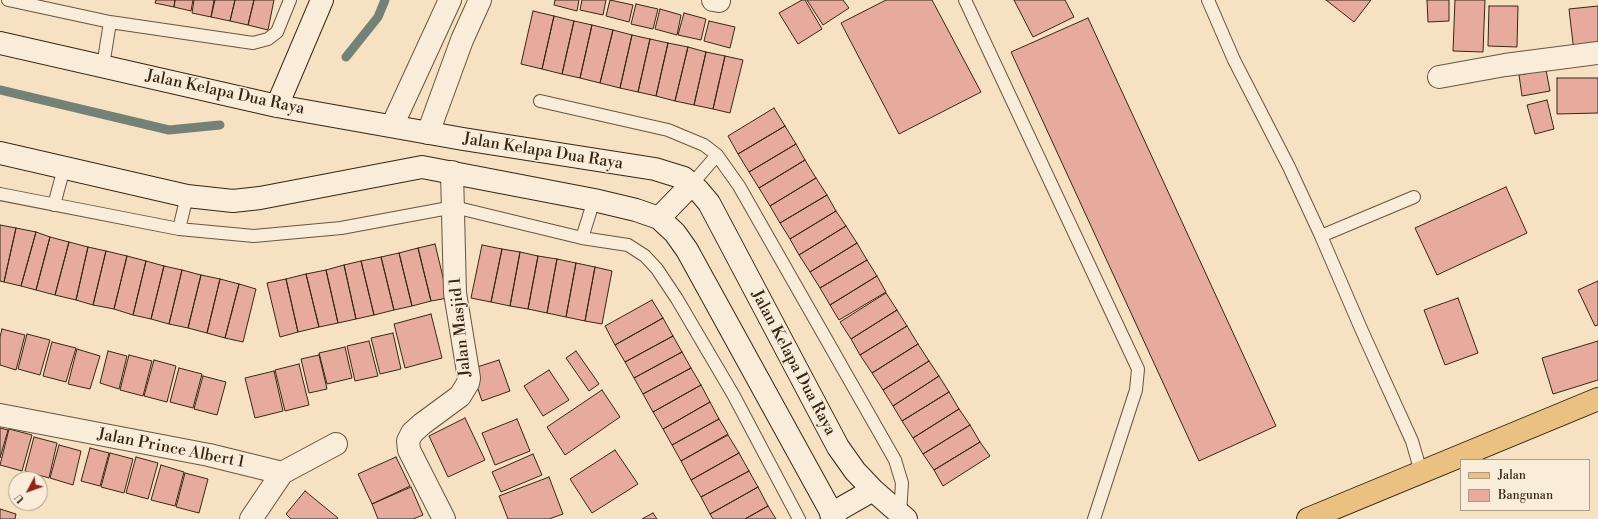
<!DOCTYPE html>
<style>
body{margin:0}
#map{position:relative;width:1598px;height:519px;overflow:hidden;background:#f6e2c3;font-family:"Libre Bodoni",serif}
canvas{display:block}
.legend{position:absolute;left:1460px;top:459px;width:130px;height:52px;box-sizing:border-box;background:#f9ecd8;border:1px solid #ab9d8a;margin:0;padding:5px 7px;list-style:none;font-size:12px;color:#362614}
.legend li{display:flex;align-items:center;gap:8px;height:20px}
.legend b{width:20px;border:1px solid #ab9d8a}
.north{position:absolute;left:8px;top:471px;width:40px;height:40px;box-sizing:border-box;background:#f9ecd8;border:1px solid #ab9d8a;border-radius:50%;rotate:229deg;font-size:11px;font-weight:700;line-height:16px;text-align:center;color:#362614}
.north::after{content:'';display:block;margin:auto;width:14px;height:18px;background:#8f2418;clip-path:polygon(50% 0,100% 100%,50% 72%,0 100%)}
</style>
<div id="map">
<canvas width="1598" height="519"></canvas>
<ul class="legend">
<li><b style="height:5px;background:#ebc182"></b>Jalan</li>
<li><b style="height:11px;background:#e7ab9d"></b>Bangunan</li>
</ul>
<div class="north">U</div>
</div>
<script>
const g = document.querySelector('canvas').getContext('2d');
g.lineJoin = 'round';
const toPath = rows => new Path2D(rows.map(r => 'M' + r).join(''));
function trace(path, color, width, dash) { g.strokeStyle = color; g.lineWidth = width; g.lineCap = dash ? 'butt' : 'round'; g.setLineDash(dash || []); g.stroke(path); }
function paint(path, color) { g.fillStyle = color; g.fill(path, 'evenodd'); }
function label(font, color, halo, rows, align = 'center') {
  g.font = font + ' "Libre Bodoni",serif'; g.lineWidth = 3; g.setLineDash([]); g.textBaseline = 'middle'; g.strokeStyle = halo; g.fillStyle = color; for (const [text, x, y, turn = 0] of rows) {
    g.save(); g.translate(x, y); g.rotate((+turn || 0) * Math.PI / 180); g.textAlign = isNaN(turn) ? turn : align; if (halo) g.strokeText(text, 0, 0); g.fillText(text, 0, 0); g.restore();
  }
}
const stream = toPath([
 [346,57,378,17,385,0],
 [0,90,169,130,220,125]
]);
const building = toPath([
 [156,0,175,0,174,7,155,3,156,0],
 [175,0,193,0,191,11,174,7,175,0],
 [194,0,215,0,211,17,192,13,194,0],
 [214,0,235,0,230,21,211,17,214,0],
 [235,0,254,0,248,25,230,21,235,0],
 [254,0,274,0,268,30,248,25,254,0],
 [555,0,579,0,577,11,554,5,555,0],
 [582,0,606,0,603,15,580,10,582,0],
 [610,0,633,5,629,22,606,16,610,0],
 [802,0,805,0,822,29,798,44,779,13,802,0],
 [807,0,843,0,849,8,823,25,807,0],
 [886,0,932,0,981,92,899,134,841,23,886,0],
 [1014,0,1065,0,1074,17,1033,37,1014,0],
 [1326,0,1371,0,1354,22,1326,0],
 [1427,0,1449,0,1449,21,1428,22,1427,0],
 [1455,0,1485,0,1483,52,1453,51,1455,0],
 [636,4,658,9,653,29,631,24,636,4],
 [1489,6,1518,6,1517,47,1488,46,1489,6],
 [1598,6,1598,49,1574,52,1569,9,1598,6],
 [660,9,681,15,677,35,655,29,660,9],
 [533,11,554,16,542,69,521,64,533,11],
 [684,13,706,19,701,40,678,35,684,13],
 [554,16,574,21,562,74,542,69,554,16],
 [1088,18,1276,426,1199,461,1011,52,1088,18],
 [574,21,592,25,580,78,562,74,574,21],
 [709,21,735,27,730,48,704,41,709,21],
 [592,25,613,30,600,83,580,78,592,25],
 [613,30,632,35,620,88,600,83,613,30],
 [632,35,650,39,638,92,620,88,632,35],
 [650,39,668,43,656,96,638,92,650,39],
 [668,43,688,47,675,101,656,96,668,43],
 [688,47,706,52,694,105,675,101,688,47],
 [706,52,725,56,713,109,694,105,706,52],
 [725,56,743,60,730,113,713,109,725,56],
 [1546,70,1550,91,1522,96,1519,75,1546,70],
 [1557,78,1598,78,1598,113,1557,114,1557,78],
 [1547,100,1554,129,1535,134,1527,105,1547,100],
 [774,108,785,126,738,154,728,136,774,108],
 [785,126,796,144,749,172,738,154,785,126],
 [796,144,805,160,759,188,749,172,796,144],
 [805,160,816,178,770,206,759,188,805,160],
 [816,178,827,195,780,223,770,206,816,178],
 [1506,187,1527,233,1437,275,1415,228,1506,187],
 [827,195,836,211,790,239,780,223,827,195],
 [836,211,846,226,799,255,790,239,836,211],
 [0,225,16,228,4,282,0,281,0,225],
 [846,226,857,243,810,272,799,255,846,226],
 [16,228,36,232,21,286,4,282,16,228],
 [36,232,50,237,36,290,21,286,36,232],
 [50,237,69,242,55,295,36,290,50,237],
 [69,242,88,247,76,300,55,295,69,242],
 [857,243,867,260,820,288,810,272,857,243],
 [435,244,448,298,431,301,418,248,435,244],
 [482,245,502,249,491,302,471,298,482,245],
 [88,247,106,251,93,305,76,300,88,247],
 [418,248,431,301,412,306,399,253,418,248],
 [502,249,520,252,510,306,491,302,502,249],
 [106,251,127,256,114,309,93,305,106,251],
 [520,252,538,256,528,309,510,306,520,252],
 [399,253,412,306,394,310,381,257,399,253],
 [127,256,146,261,133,315,114,309,127,256],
 [538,256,557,259,547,313,528,309,538,256],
 [381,257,394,310,374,315,361,261,381,257],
 [557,259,576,263,566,317,547,313,557,259],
 [867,260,877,276,830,305,820,288,867,260],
 [146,261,164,266,151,319,133,315,146,261],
 [361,261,374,315,356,319,344,265,361,261],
 [576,263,595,267,585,321,566,317,576,263],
 [344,265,356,319,338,323,326,270,344,265],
 [164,266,182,270,169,324,151,319,164,266],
 [595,267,612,271,602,324,585,321,595,267],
 [182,270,201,275,188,328,169,324,182,270],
 [326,270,338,323,319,327,306,274,326,270],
 [306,274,319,327,298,332,286,279,306,274],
 [201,275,220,279,207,333,188,328,201,275],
 [877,276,886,292,839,320,830,305,877,276],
 [220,279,239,284,225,338,207,333,220,279],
 [286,279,298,332,280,337,267,283,286,279],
 [1598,281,1598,325,1595,326,1578,290,1598,281],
 [239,284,256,289,243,342,225,338,239,284],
 [886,293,897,310,851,339,840,322,886,293],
 [1458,298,1478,353,1445,365,1424,310,1458,298],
 [652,300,663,318,615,345,605,326,652,300],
 [897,310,907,326,860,355,851,339,897,310],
 [431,314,442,358,405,368,394,324,431,314],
 [663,318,673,336,625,362,615,345,663,318],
 [907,326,918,344,872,373,860,355,907,326],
 [2,329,25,335,16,370,0,365,0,337,2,329],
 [393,333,401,369,380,374,371,338,393,333],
 [27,334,50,340,40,375,18,369,27,334],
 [673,336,682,352,634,378,625,362,673,336],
 [369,341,378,376,355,381,347,346,369,341],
 [1598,341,1598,380,1553,394,1542,358,1598,341],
 [52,342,76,348,66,382,43,376,52,342],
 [918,344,929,361,883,390,872,373,918,344],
 [345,347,352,378,327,384,319,353,345,347],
 [77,349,100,356,90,389,68,384,77,349],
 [108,351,127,356,119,389,100,383,108,351],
 [576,351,599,384,589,391,566,358,576,351],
 [682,352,691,368,643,394,634,378,682,352],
 [129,355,152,361,143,396,120,390,129,355],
 [319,355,327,389,309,393,301,359,319,355],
 [154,360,176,366,167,402,144,396,154,360],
 [499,360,510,391,482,401,471,369,499,360],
 [929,361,939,376,893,406,883,390,929,361],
 [299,364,309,405,285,411,275,370,299,364],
 [179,368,202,374,193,408,170,402,179,368],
 [691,368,701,385,653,412,643,394,691,368],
 [549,370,569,400,543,416,524,386,549,370],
 [274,371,283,411,255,418,245,378,274,371],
 [203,376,226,382,217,415,194,409,203,376],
 [939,376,949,392,902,421,893,406,939,376],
 [701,385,710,402,663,429,653,412,701,385],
 [602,390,620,417,565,455,547,427,602,390],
 [949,392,959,409,913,438,902,421,949,392],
 [710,402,719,419,672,445,663,429,710,402],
 [959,409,970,425,923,454,913,438,959,409],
 [465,418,485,460,448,477,429,436,465,418],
 [517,419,530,451,495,465,482,433,517,419],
 [719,419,728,434,681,461,672,445,719,419],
 [970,425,980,442,934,470,923,454,970,425],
 [0,428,8,430,0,458,0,428],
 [9,429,32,435,22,471,0,465,9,429],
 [728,435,739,453,691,480,681,461,728,435],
 [34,437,57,443,49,478,25,471,34,437],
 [980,442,990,456,943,486,934,470,980,442],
 [59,445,81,451,73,485,50,478,59,445],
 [90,448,109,453,100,486,81,481,90,448],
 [615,450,638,484,592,513,570,479,615,450],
 [110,453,133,459,124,493,101,487,110,453],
 [739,453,749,471,701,497,691,480,739,453],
 [533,454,542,475,501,492,492,472,533,454],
 [136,457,158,463,148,499,126,493,136,457],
 [396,457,410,486,372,504,358,474,396,457],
 [161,465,184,472,175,506,151,500,161,465],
 [749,471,758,487,710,514,701,497,749,471],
 [185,473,208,479,199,513,176,507,185,473],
 [549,477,563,514,549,519,508,519,499,496,549,477],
 [411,487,423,515,413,519,378,519,372,504,411,487],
 [758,487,768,506,745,519,713,519,710,514,758,487],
 [305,491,338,518,337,519,291,519,286,514,305,491],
 [768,506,776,519,745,519,768,506],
 [0,509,16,514,15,519,0,519,0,509],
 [653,513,657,519,642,519,653,513]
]);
const service = toPath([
 [8,0,110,22,253,43,268,39,277,32,290,0],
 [965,0,1138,369,1136,390,1094,519],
 [1208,0,1234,60,1289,167,1321,236,1362,331,1412,441,1421,472],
 [103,66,110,22],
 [540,101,668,130,704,145,717,155,739,186,895,460,902,483,900,514],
 [692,184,717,155],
 [0,194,179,229,254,236,341,228,454,207,582,238,628,245,645,256,657,269,677,299,734,396,799,519],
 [54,205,64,168],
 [179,229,187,196],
 [1321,236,1414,197],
 [582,238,594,200]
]);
const minor = toPath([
 [713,0,719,1],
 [1439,77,1505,65,1598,53],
 [392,126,450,0],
 [428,133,462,40,480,0],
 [0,415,209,455,282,473,336,444],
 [251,519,282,473],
 [444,519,409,450,408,441,412,433,422,424,460,396,468,383,469,378,455,293,452,172]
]);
const secondary = toPath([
 [0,43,277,106,463,139,655,169,684,178,698,190,709,203,838,447,855,471,873,490,906,519],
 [277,106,322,0],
 [0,153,187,196,233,201,260,198,422,167,594,200,636,210,659,218,675,233,687,250,835,519],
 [659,218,692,184],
 [831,514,873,490]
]);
const primary = toPath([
 [1308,519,1598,399]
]);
const streetNames = [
 ["Jalan Kelapa Dua Raya",225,93,12],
 ["Jalan Kelapa Dua Raya",543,152,9],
 ["Jalan Masjid 1",461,327,-96],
 ["Jalan Kelapa Dua Raya",793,363,62],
 ["Jalan Prince Albert 1",171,449,11]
];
trace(stream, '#748176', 9);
paint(building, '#e7ab9d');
trace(building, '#362614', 1);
trace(service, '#665540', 14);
trace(minor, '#665540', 24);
trace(secondary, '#362614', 24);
trace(primary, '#362614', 24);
trace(service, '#f9ecd8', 12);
trace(minor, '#f9ecd8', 22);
trace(secondary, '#f9ecd8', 22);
trace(primary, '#ebc182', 22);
label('16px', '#362614', '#f9ecd8', streetNames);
</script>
